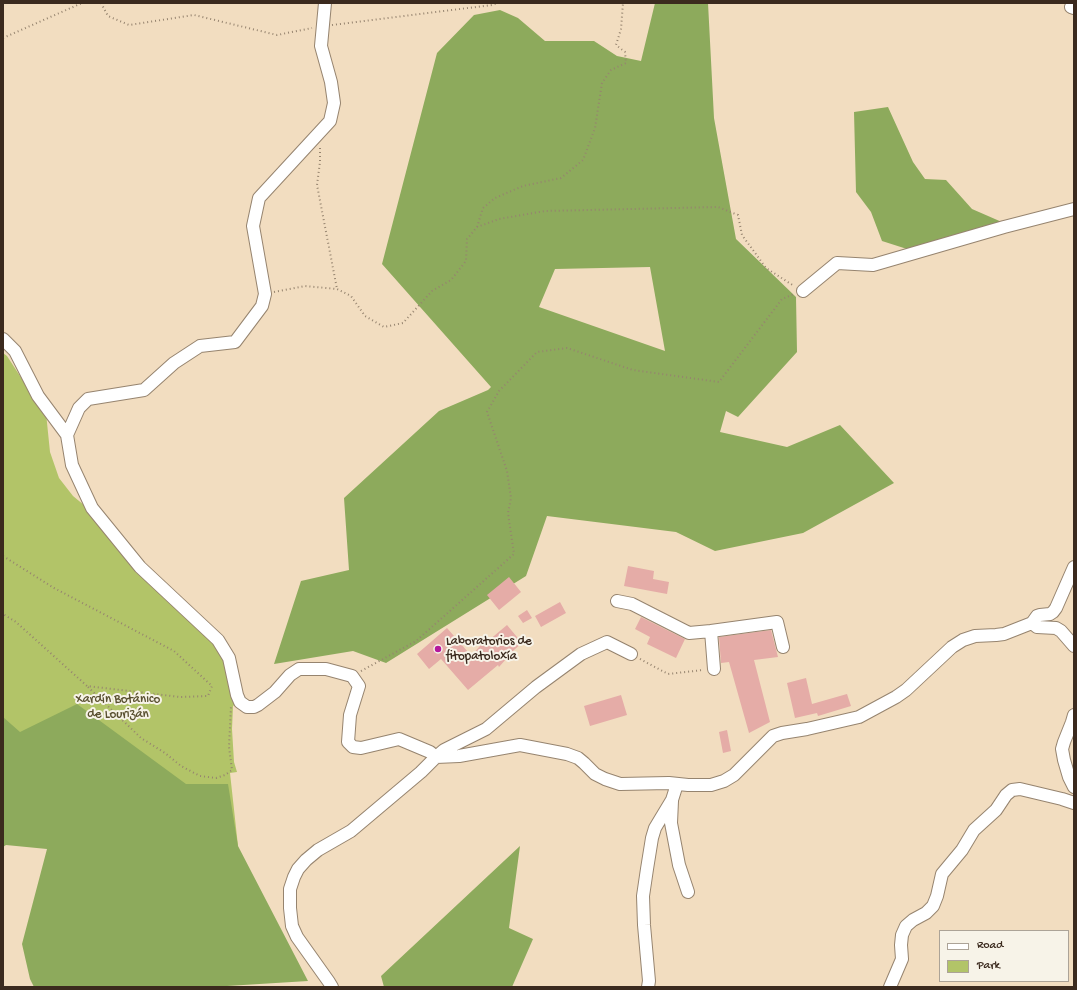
<!DOCTYPE html>
<meta charset="utf-8">
<style>
body{margin:0}
#map{position:relative;width:1077px;height:990px;overflow:hidden;background:#f2ddc0;font-family:"Gochi Hand",sans-serif}
canvas{display:block}
.frame{position:absolute;inset:0;border:4px solid #3b2a1e;pointer-events:none}
.legend{position:absolute;left:939px;top:930px;width:130px;height:52px;box-sizing:border-box;background:#f7f3e8;border:1px solid #aca397;margin:0;padding:5px 7px;list-style:none;font-size:12px;color:#3b2a1e}
.legend li{display:flex;align-items:center;gap:8px;height:20px}
.legend b{width:20px;border:1px solid #aca397}
</style>
<div id="map">
<canvas width="1077" height="990"></canvas>
<div class="frame"></div>
<ul class="legend">
<li><b style="height:5px;background:#fff"></b>Road</li>
<li><b style="height:11px;background:#b2c468"></b>Park</li>
</ul>
</div>
<script>
const g = document.querySelector('canvas').getContext('2d');
g.lineJoin = 'round';
function paint(path, color) { g.fillStyle = color; g.fill(path, 'evenodd'); }
const toPath = rows => new Path2D(rows.map(r => 'M' + r).join(''));
function trace(path, color, width, dash) { g.strokeStyle = color; g.lineWidth = width; g.lineCap = dash ? 'butt' : 'round'; g.setLineDash(dash || []); g.stroke(path); }
function label(font, color, halo, rows, align = 'center') {
  g.font = font + ' "Gochi Hand",sans-serif'; g.lineWidth = 4; g.setLineDash([]); g.textBaseline = 'middle'; g.strokeStyle = halo; g.fillStyle = color; for (const [text, x, y, turn = 0] of rows) {
    g.save(); g.translate(x, y); g.rotate((+turn || 0) * Math.PI / 180); g.textAlign = isNaN(turn) ? turn : align; if (halo) g.strokeText(text, 0, 0); g.fillText(text, 0, 0); g.restore();
  }
}
const green = toPath([
 [3,353,7,356,33,396,46,413,50,452,59,478,73,496,96,515,218,644,237,703,233,706,232,729,234,762,237,772,230,773,238,846,3,820]
]);
const forest = toPath([
 [655,3,708,3,714,118,736,239,796,297,797,352,738,417,726,411,720,432,787,447,840,425,894,483,803,533,715,551,676,532,547,516,526,576,386,663,353,651,274,664,301,581,349,570,344,498,439,411,488,390,491,387,382,264,437,53,474,15,500,10,518,18,545,41,594,41,617,56,641,61],
 [650,267,665,351,539,307,555,269],
 [888,107,913,162,925,179,946,180,972,209,1011,226,907,249,882,241,871,212,856,192,854,112],
 [77,704,186,784,228,784,238,846,308,981,211,987,34,987,30,979,22,944,47,849,6,845,3,847,3,717,20,732],
 [520,846,509,928,533,939,512,987,384,987,381,976]
]);
const building = toPath([
 [628,566,654,571,653,579,669,582,667,594,624,586],
 [509,577,521,592,499,610,487,595],
 [560,602,566,613,541,627,535,616],
 [527,610,532,618,523,623,518,616],
 [641,617,685,639,676,658,647,644,650,637,635,629],
 [507,625,522,643,506,657,507,658,499,667,498,665,468,690,441,659,429,669,417,654,447,628,468,652,469,651,472,655,486,639,488,641],
 [771,630,778,657,754,660,770,722,749,733,729,662,721,663,719,637],
 [806,678,812,704,847,694,851,706,818,716,817,713,795,718,787,683],
 [621,695,627,715,590,726,584,706],
 [727,730,731,751,723,753,719,732]
]);
const path = toPath([
 [101,3,108,16,129,25,194,15,277,35,312,28],
 [332,25,492,5,497,3],
 [3,38,82,3],
 [320,148,320,162,317,185,337,289],
 [477,227,483,208,495,198,523,186,561,178,583,160,595,128,602,83,611,70,626,63,625,52,616,45,621,29,623,3],
 [274,292,305,286,337,289,351,296,365,316,384,327,403,323,432,291,451,280,466,261,467,239,477,227,499,219,545,211,718,207,738,215,742,235,766,268,794,286],
 [3,556,54,588,174,651,212,686,208,696,180,697,87,686,16,622,3,614],
 [640,659,668,674,703,670],
 [361,671,416,641,514,554,508,513,511,498,507,471,487,412,499,391,537,352,567,348,633,370,719,382,782,299,794,294],
 [88,687,141,738,165,753,181,766,200,776,216,778,225,775,232,770,229,747,231,706]
]);
const minor = toPath([
 [1071,7,1074,8],
 [803,291,837,263,873,265,1004,227,1074,209],
 [3,339,15,351,38,396,67,435,72,465,92,508,140,567,218,640,229,658,237,695,240,702,247,707,254,707,258,705,275,692,290,675,299,669,326,669,352,676,359,686,350,715,348,742,353,747,361,748,399,739,430,752,436,757,444,750,486,729,536,687,581,654,607,642,631,654],
 [67,435,79,408,88,399,144,390,174,363,200,346,235,342,262,306,265,294,253,226,259,198,330,121,334,103,331,82,321,46,325,3],
 [617,601,632,604,689,633,711,631],
 [1032,623,1037,627,1056,628,1061,631,1074,646],
 [714,669,711,631,777,622,783,647],
 [1074,715,1072,722,1064,742,1062,749,1064,760,1069,777,1074,787],
 [672,801,671,823,679,865,688,892],
 [332,987,329,982,297,937,292,926,290,908,290,889,294,877,298,869,306,860,318,850,351,831,421,772,436,757,459,756,520,745,567,754,578,758,584,763,595,774,605,779,620,784,669,783,688,785,711,785,724,781,734,775,773,736,782,733,807,729,859,717,896,697,906,690,952,647,963,640,975,636,996,635,1004,634,1032,623,1037,616,1040,615,1050,614,1053,612,1056,608,1074,567],
 [648,987,649,981,644,925,643,896,647,869,652,838,655,828,661,818,672,800,677,784],
 [890,987,902,959,901,945,902,935,906,926,913,920,926,913,933,906,937,896,942,874,962,850,974,830,996,810,1006,795,1012,790,1020,789,1062,799,1074,803]
]);
const markers = [
 [438,649,4,"#b5179e"]
];
const poiNames = [
 ["Laboratorios de",446,642],
 ["fitopatoloxía",446,657]
];
const parkNames = [
 ["Xardín Botánico",118,700],
 ["de Lourizán",118,715]
];
paint(green, '#b2c468');
paint(forest, '#8daa5c');
paint(building, '#e5aca7');
trace(minor, '#96846f', 14);
trace(path, '#96846f', 2, [1, 3]);
trace(minor, '#fff', 12);
for (const [x, y, r, color] of markers) { const dot = new Path2D(); dot.arc(x, y, r, 0, 2 * Math.PI); g.fillStyle = color; g.fill(dot); trace(dot, '#f7f3e8', 1.5); }
label('13px', '#3b2a1e', '#f7f3e8', poiNames, 'left');
label('13px', '#595030', '#f7f3e8', parkNames);
</script>
